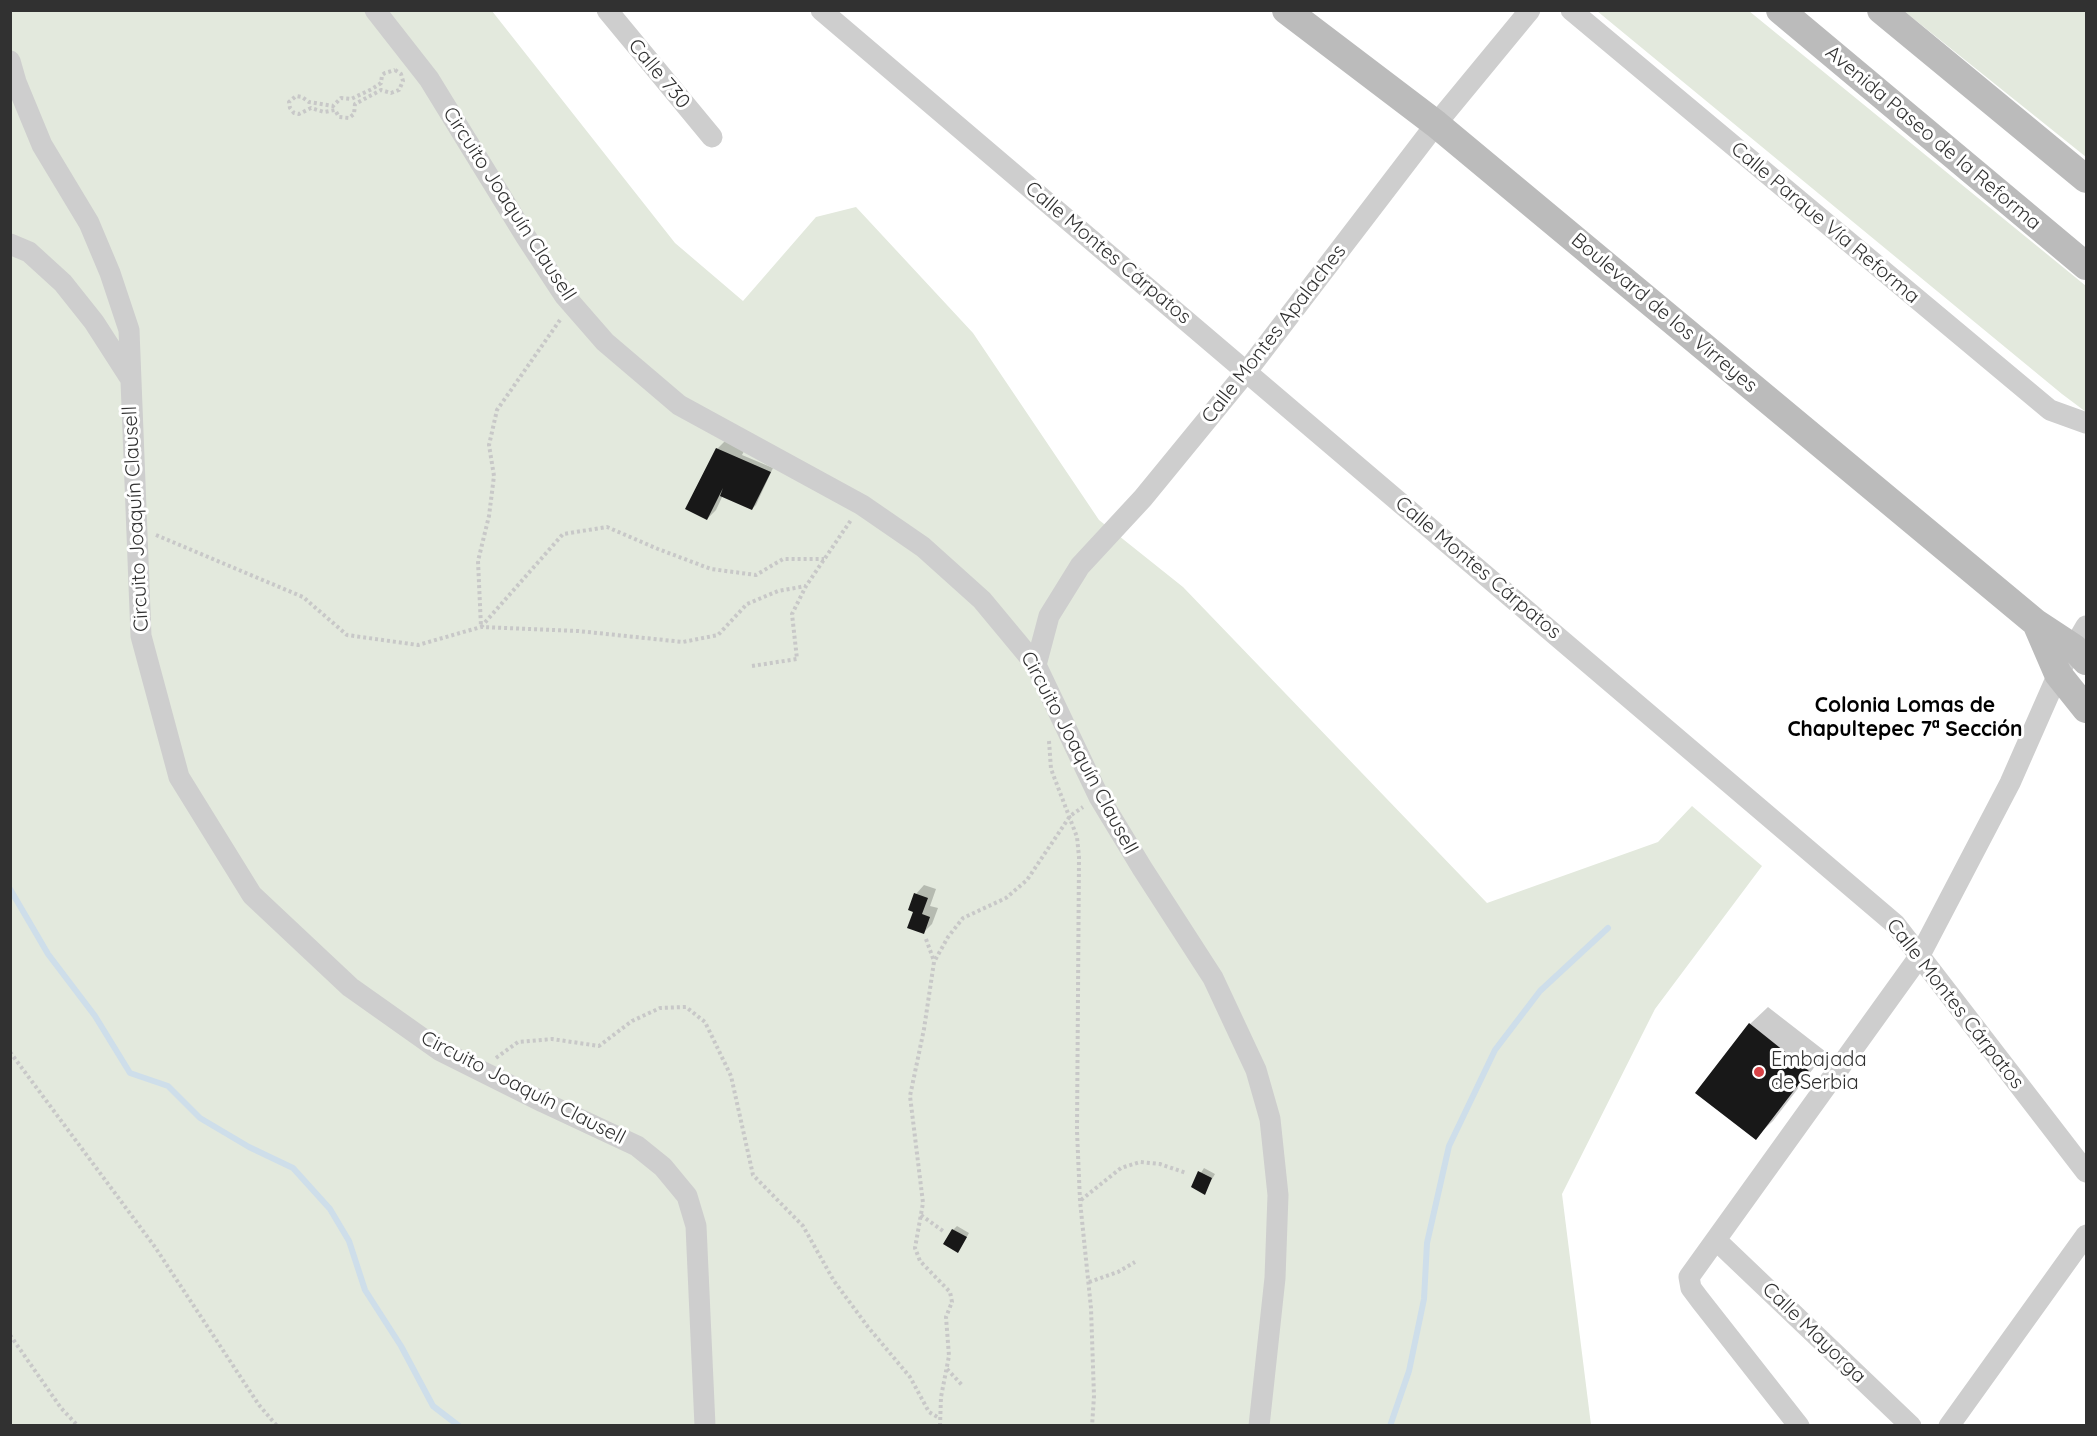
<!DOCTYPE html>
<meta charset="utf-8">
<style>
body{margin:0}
#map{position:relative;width:2097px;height:1436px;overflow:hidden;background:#fff;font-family:Quicksand,sans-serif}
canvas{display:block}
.frame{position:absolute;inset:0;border:12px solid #313131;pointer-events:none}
</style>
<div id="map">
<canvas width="2097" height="1436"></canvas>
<div class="frame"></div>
</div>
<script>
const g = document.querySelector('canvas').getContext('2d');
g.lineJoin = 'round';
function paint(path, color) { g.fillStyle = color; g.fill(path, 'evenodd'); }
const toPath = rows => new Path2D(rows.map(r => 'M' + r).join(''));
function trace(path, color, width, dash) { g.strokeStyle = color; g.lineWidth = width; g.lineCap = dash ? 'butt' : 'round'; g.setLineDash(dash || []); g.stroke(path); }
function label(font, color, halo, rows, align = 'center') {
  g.font = font + ' Quicksand,sans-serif'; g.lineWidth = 6; g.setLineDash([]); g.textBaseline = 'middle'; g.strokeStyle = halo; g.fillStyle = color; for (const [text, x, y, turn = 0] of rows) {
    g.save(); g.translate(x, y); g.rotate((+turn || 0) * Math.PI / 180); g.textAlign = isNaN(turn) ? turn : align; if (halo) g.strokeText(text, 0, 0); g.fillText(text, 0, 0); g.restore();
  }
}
const green = toPath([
 [10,11,492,11,675,243,743,301,816,217,856,207,973,333,1099,520,1183,587,1487,903,1658,842,1692,806,1762,866,1655,1009,1562,1194,1591,1425,11,1425],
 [1597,11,1749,11,2086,286,2086,412,2062,394],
 [1904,11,2086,11,2086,157]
]);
const shadow = toPath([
 [726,440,745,449,742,455,773,468,756,505,752,509,723,495,716,510,707,519,717,449],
 [924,885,936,889,930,906,938,908,932,924,924,932,914,912,916,894],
 [1768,1007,1826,1052,1773,1121,1755,1138,1750,1024],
 [1204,1168,1215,1174,1204,1193,1192,1187],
 [957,1226,969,1233,961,1247,953,1230]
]);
const stream = toPath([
 [10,889,48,954,95,1016,130,1073,168,1086,200,1118,249,1147,293,1168,330,1209,349,1241,365,1290,401,1346,433,1406,459,1426],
 [1390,1426,1409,1371,1424,1299,1427,1243,1449,1146,1495,1050,1540,991,1608,928]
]);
const building = toPath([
 [716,448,771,472,752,510,720,496,723,488,707,520,685,509],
 [914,893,928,898,922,914,930,917,924,934,907,928,913,912,908,910],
 [1749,1023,1809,1071,1756,1140,1695,1093],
 [1198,1171,1212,1178,1205,1195,1191,1187],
 [952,1229,967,1237,958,1253,943,1244]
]);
const path = toPath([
 [395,70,401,74,403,81,399,90,391,93,381,90,355,104,354,114,349,118,339,117,335,110,324,112,311,108,299,114,294,113,290,108,289,102,296,96,302,97,309,102,333,106,341,98,351,99,372,89,381,83,382,75,385,73,395,70],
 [560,320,497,410,489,445,494,476,489,516,478,561,481,627,563,534,607,527,658,549,711,569,756,575,783,559,824,559],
 [156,535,303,597,347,635,418,645,481,627,578,631,683,642,718,635,747,604,778,591,806,586],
 [752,666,797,659,792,614,806,586,851,520],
 [1049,741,1051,769,1077,837,1079,857,1077,1131,1080,1201,1091,1308,1094,1396,1092,1426],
 [926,939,934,961],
 [10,1052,155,1247,259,1405,277,1426],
 [496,1058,518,1042,552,1039,599,1046,632,1021,660,1008,686,1007,705,1022,731,1076,753,1175,803,1226,834,1281,868,1327,910,1377,929,1412,939,1418],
 [1081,1200,1121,1168,1140,1162,1160,1164,1186,1173],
 [921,1215,943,1231],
 [1089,1282,1118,1272,1135,1262],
 [10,1335,61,1408,78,1426],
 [947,1369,962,1385],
 [940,1426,941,1397,949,1356,946,1317,952,1302,950,1292,920,1261,915,1248,923,1203,910,1096,924,1029,934,962,948,937,963,918,1006,898,1027,880,1070,816,1083,807]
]);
const street = toPath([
 [375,10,429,79,526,237,564,295,605,342,679,405,862,505,923,547,982,600,1036,665,1099,797,1142,868,1213,978,1256,1070,1270,1119,1278,1195,1275,1278,1259,1426],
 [607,10,712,137],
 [821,10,1895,924,2086,1172],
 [1571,10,2050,410,2086,423],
 [10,61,16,82,42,145,89,223,110,273,129,330,141,636,179,777,252,895,350,987,439,1050,543,1102,637,1146,663,1167,687,1196,696,1226,705,1426],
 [10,244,29,252,63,283,94,322,130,378],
 [1036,665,1049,616,1080,566,1143,498,1247,371,1436,124,1530,10],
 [1716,1240,1911,1426],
 [1799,1426,1700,1300,1691,1288,1689,1277,1919,957,2010,783,2058,674,2086,626],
 [1949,1426,2086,1235]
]);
const secondary = toPath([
 [1286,10,1436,124,2036,623,2074,648,2086,661],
 [1780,10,2086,266],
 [1881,10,2086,179],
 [2036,623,2058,674,2086,709]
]);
const markers = [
 [1759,1072,6,"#d84246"]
];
const streetNames = [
 ["Calle 730",659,74,50],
 ["Avenida Paseo de la Reforma",1933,138,40],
 ["Circuito Joaquín Clausell",509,204,57],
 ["Calle Parque Vía Reforma",1825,223,40],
 ["Calle Montes Cárpatos",1108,253,40],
 ["Boulevard de los Virreyes",1664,313,40],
 ["Calle Montes Apalaches",1274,334,-52],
 ["Circuito Joaquín Clausell",136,519,-93],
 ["Calle Montes Cárpatos",1478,568,40],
 ["Circuito Joaquín Clausell",1079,753,62],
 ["Calle Montes Cárpatos",1955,1004,52],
 ["Circuito Joaquín Clausell",523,1088,27],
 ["Calle Mayorga",1814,1333,44]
];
const poiNames = [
 ["Embajada",1771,1060],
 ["de Serbia",1771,1083]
];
const neighbourhoodNames = [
 ["Colonia Lomas de",1905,706],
 ["Chapultepec 7ª Sección",1905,730]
];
paint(green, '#e3e9dd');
paint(shadow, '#0003');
trace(stream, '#cedeea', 6);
paint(building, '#181818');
trace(path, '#c8c8c8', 4, [3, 3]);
trace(street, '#cecece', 21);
trace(secondary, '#bbb', 28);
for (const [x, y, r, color] of markers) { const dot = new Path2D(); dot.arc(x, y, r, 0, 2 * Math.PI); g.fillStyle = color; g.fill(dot); trace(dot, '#fff', 2); }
label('20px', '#313131', '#fff', streetNames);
label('20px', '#313131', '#fff', poiNames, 'left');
label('bold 21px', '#000', '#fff', neighbourhoodNames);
</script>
